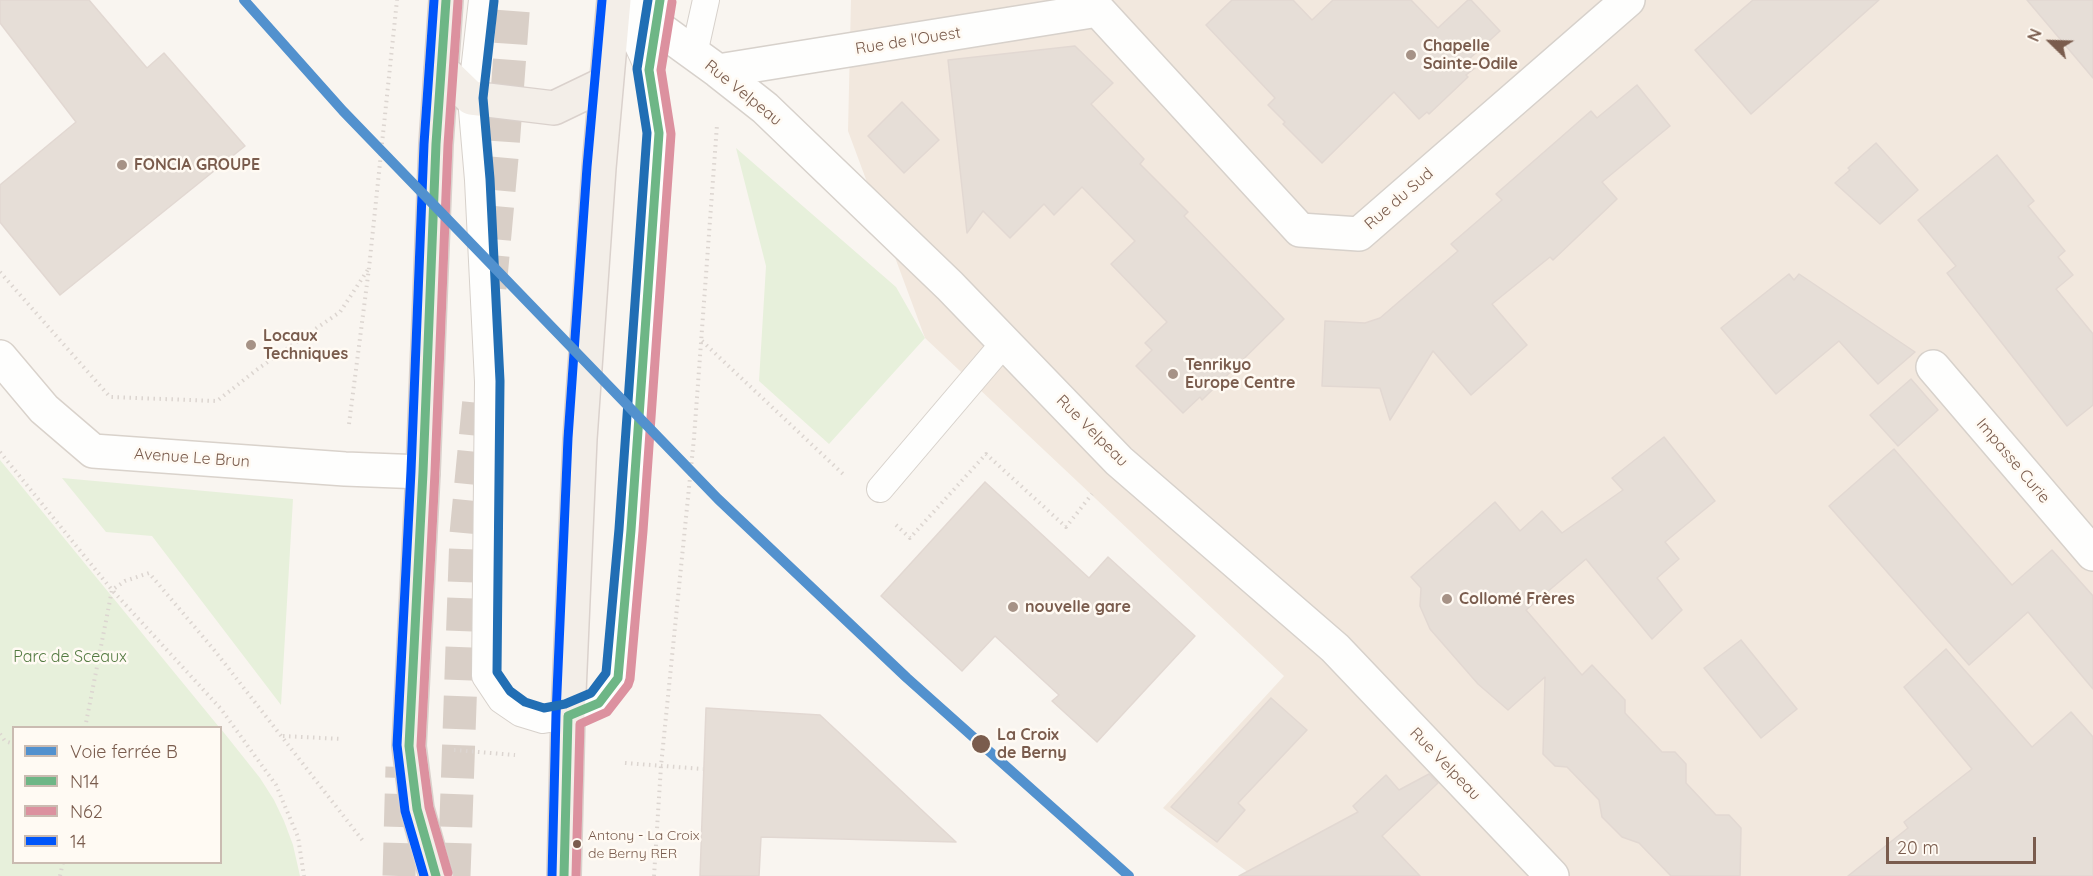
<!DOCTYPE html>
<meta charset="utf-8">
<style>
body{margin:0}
#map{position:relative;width:2093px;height:876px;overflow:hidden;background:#f9f5f0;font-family:Quicksand,sans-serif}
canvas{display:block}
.legend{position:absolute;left:12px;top:726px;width:210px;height:138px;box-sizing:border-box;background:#fffaf3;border:2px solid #cabbb1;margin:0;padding:8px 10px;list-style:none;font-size:18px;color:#7a5c4d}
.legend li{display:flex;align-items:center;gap:12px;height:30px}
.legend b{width:30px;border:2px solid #cabbb1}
.north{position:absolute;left:2021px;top:12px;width:60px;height:60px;-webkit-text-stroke:4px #fffaf3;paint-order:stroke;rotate:293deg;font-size:16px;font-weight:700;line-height:24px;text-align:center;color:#7a5c4d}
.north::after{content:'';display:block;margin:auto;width:21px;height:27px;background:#7a5c4d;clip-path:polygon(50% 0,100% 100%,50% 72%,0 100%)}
.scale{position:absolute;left:1886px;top:837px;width:150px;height:27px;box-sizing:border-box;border:3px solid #7a5c4d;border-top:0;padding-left:8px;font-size:18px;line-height:21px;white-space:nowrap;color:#7a5c4d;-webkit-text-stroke:4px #fffaf3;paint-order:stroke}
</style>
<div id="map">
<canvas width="2093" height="876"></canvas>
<ul class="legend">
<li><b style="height:8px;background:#5291ce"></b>Voie ferrée B</li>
<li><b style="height:8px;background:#6eb686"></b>N14</li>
<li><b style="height:8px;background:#dc919f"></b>N62</li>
<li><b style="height:8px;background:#0055fa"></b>14</li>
</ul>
<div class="north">N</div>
<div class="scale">20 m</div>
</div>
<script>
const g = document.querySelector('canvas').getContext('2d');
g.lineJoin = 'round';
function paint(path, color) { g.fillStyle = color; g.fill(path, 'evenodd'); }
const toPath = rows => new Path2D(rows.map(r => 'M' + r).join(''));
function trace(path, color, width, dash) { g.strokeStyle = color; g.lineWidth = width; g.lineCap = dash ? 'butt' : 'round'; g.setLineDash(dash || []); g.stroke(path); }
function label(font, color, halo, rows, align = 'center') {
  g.font = font + ' Quicksand,sans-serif'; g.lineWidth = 5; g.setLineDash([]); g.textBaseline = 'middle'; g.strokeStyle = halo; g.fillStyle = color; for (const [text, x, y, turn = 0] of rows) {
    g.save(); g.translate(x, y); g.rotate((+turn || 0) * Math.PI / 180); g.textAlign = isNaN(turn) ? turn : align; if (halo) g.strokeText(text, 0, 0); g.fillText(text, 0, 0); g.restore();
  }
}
const residential = toPath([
 [851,0,2093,0,2093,876,1253,876,1163,808,1284,676,925,338,848,131]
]);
const green = toPath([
 [736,148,896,287,925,338,829,444,759,381,766,266],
 [0,460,219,727,14,728,14,862,220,862,221,729,260,778,274,800,284,821,293,845,300,876,0,876],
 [62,478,293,499,281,705,152,536,106,532]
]);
const building = toPath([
 [0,0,89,0,147,68,164,53,245,146,60,295,0,222,0,185,76,122,0,23,0,0],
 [1232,0,1293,0,1312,20,1333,0,1411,0,1438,28,1468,0,1471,0,1500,31,1468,60,1475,68,1466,75,1468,77,1429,114,1427,112,1419,119,1394,92,1322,163,1283,124,1285,122,1268,105,1275,98,1206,25,1232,0],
 [1753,0,1879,0,1751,114,1695,50,1753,0],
 [2027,0,2093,0,2093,78,2027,0],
 [1075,46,1113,83,1091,104,1144,159,1140,164,1188,212,1184,216,1284,319,1202,400,1200,397,1183,413,1136,366,1152,350,1145,343,1167,322,1111,264,1135,241,1082,187,1054,215,1044,204,1010,238,983,211,967,233,948,60,1075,46],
 [1637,85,1670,126,1602,182,1617,199,1553,260,1550,257,1492,304,1527,345,1471,395,1433,351,1390,420,1380,388,1322,386,1325,321,1365,323,1380,318,1458,251,1451,244,1502,200,1496,194,1591,111,1597,118,1637,85],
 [902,102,939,140,904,173,868,136,902,102],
 [1876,143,1918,190,1880,224,1835,183,1850,170,1848,168,1876,143],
 [1997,155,2034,201,2028,206,2065,251,2058,257,2073,275,2056,289,2093,334,2093,405,2067,426,1947,273,1956,266,1918,220,1997,155],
 [1789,274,1794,280,1799,274,1915,352,1878,384,1839,341,1776,394,1721,328,1789,274],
 [1911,379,1938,410,1898,446,1870,415,1911,379],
 [1664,437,1715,501,1665,542,1679,559,1657,578,1682,610,1652,639,1586,559,1526,610,1582,675,1592,665,1625,700,1625,713,1662,752,1675,752,1686,764,1686,783,1716,815,1729,815,1741,828,1740,876,1671,876,1639,843,1622,837,1602,817,1599,800,1567,767,1555,766,1543,754,1545,677,1508,710,1478,684,1430,629,1420,606,1421,588,1411,577,1495,502,1520,531,1542,511,1562,533,1623,490,1612,478,1664,437],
 [1894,449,2012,585,2052,550,2093,596,2093,689,2028,612,1969,665,1829,506,1894,449],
 [985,482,1089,578,1108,557,1195,636,1097,742,1052,701,1059,695,995,636,962,671,881,596,985,482],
 [1741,640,1797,709,1761,738,1704,668,1741,640],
 [1946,649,2032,747,2071,712,2093,737,2093,876,1848,876,1908,828,1904,822,1972,769,1904,687,1946,649],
 [1271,698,1307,730,1238,803,1245,810,1217,842,1171,807,1271,698],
 [706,708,820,715,956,842,761,837,759,876,700,876,706,708],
 [1429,774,1438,783,1382,836,1420,876,1239,876,1358,812,1353,806,1386,775,1399,790,1429,774]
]);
const motorwayTunnel = toPath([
 [490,288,503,147,514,0],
 [399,876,402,767],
 [454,876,466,534,479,399]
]);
const path = toPath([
 [0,272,110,397,217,401,259,368,340,312,369,268],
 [702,341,843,474],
 [349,424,369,268,397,0],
 [0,452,112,590,221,709,276,785,298,837,304,876],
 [896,525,910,538,986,454,1066,527,1092,494],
 [85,728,112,590,125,581,149,573,215,651,363,841],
 [0,734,5,741,14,744],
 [283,736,342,739],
 [454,750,515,755],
 [625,763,703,769],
 [60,876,63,862],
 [654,876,661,766,694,438,717,125]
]);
const service = toPath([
 [482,0,471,98,478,180,488,382,485,676,501,700,520,713,543,720,568,716,599,703,618,678,631,530,656,170,659,133,649,70,660,0],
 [617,0,649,70],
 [694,54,706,0],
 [880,489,1005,342]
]);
const minor = toPath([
 [620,0,718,71,765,108,950,286,1119,461,1335,648,1552,876],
 [1098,10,1300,230,1359,234,1628,0],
 [718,71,1098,10],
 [1933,367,2093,554]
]);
const secondary = toPath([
 [0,357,44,409,93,451,345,469,423,472]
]);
const primary = toPath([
 [441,69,471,98,554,108,606,83],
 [436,876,417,809,409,746,423,472,436,144,446,0],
 [564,876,568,716,580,439,599,168,614,0]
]);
const bus1 = toPath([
 [436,876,417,809,409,746,423,472,436,144,446,0],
 [564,876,568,716,599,703,618,678,631,530,659,133,649,70,660,0]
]);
const bus2 = toPath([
 [448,873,429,807,421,746,435,472,448,145,458,1],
 [576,876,580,724,607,712,628,685,630,679,643,531,671,134,661,70,672,2]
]);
const bus3 = toPath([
 [424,876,405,811,397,745,411,471,424,144,434,0],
 [552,876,556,715,568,438,587,167,602,0]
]);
const bus4 = toPath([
 [494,1,483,98,490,179,500,381,497,672,510,691,525,702,544,708,565,704,591,693,606,673,619,529,647,133,637,69,648,0]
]);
const rail1 = toPath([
 [244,0,343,111,718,499,907,678,1129,876]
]);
const markers = [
 [1411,55,6,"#a69286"],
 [122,165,6,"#a69286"],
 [251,345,6,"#a69286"],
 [1173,374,6,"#a69286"],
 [1447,599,6,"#a69286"],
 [1013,607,6,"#a69286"],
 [981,744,10,"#7a5c4d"],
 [577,844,5,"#7a5c4d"]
];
const busNames = [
 ["Antony - La Croix",588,836],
 ["de Berny RER",588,854]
];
const streetNames = [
 ["Rue de l'Ouest",908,41,-9],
 ["Rue Velpeau",743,93,39],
 ["Rue du Sud",1399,199,-41],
 ["Rue Velpeau",1092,431,45],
 ["Avenue Le Brun",192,458,4],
 ["Impasse Curie",2013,461,50],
 ["Rue Velpeau",1445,764,46]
];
const poiNames = [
 ["Chapelle",1423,46],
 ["Sainte-Odile",1423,64],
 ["FONCIA GROUPE",134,165],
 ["Locaux",263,336],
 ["Techniques",263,354],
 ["Tenrikyo",1185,365],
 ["Europe Centre",1185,383],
 ["Collomé Frères",1459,599],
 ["nouvelle gare",1025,607]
];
const parkNames = [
 ["Parc de Sceaux",70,657]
];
const stopNames = [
 ["La Croix",997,735],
 ["de Berny",997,753]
];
paint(residential, '#f2e8de');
paint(green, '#e7f0db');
paint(building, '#e6ded7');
trace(building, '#e2d8d2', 1.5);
trace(motorwayTunnel, '#d9cfc7', 33, [33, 16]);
trace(service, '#d7d1cb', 28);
trace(minor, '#d7d1cb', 36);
trace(secondary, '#d9d2cb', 36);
trace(primary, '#dad1cc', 36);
trace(path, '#dcd5d0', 4, [1.5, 4.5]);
trace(service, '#fefefd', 26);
trace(minor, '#fefefd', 33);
trace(secondary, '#fefefd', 33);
trace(primary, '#f3eee8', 33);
trace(bus1, '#6eb686', 9);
trace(bus2, '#dc919f', 9);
trace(bus3, '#0055fa', 9);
trace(bus4, '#216eb4', 9);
trace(rail1, '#5291ce', 10);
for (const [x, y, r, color] of markers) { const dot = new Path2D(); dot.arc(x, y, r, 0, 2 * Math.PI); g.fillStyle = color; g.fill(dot); trace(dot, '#fffaf3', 2); }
label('14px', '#7a5c4d', '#fffaf3', busNames, 'left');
label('16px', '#7a5c4d', '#fffaf3', streetNames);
label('bold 16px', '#7a5c4d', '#fffaf3', poiNames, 'left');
label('16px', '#537a41', '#fffaf3', parkNames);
label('bold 16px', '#7a5c4d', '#fffaf3', stopNames, 'left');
</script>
